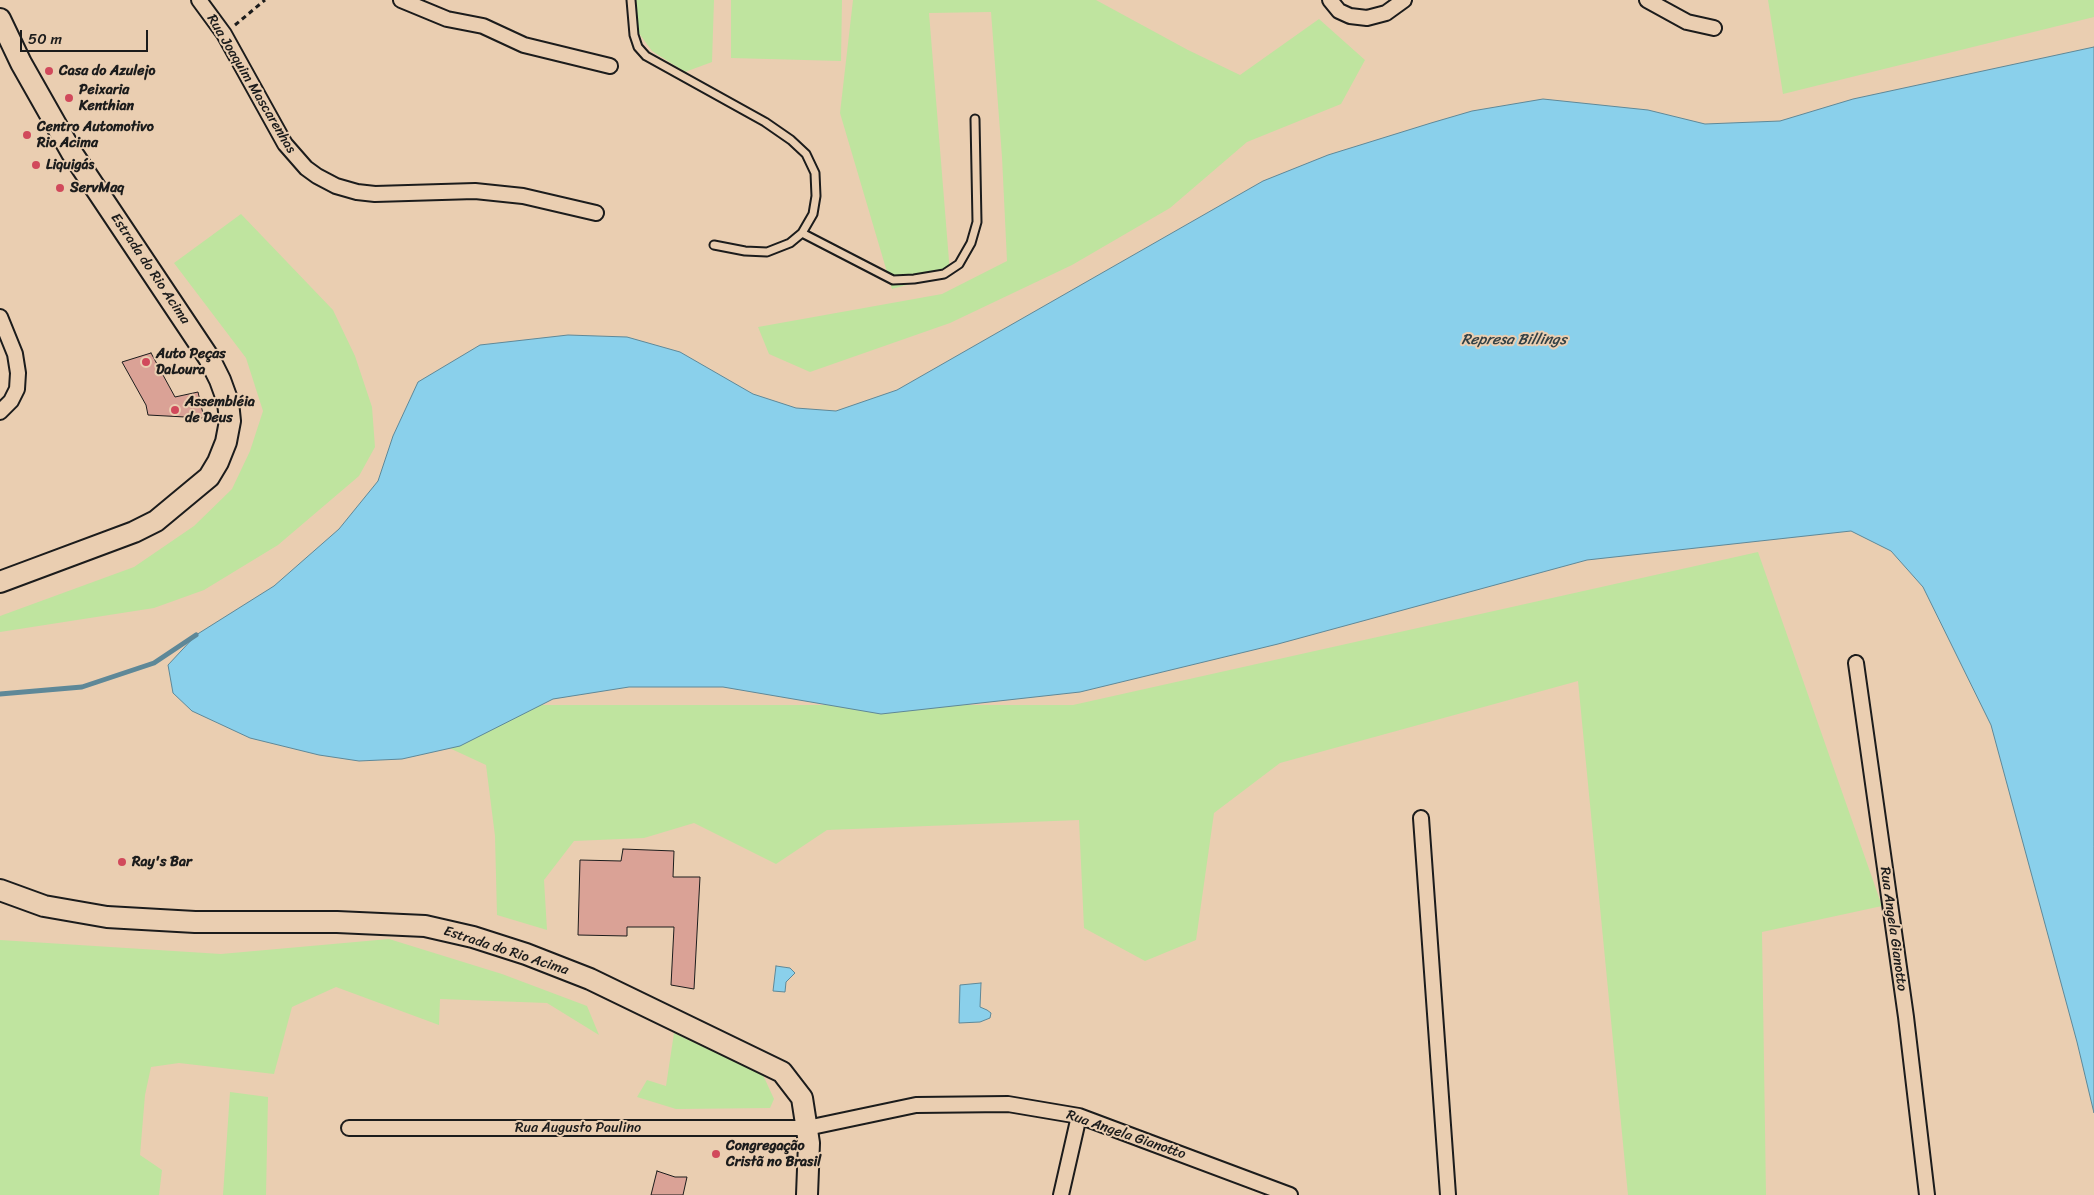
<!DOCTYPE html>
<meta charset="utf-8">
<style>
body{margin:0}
#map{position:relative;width:2094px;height:1195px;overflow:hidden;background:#eaceb1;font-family:Sriracha,sans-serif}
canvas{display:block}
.scale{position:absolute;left:20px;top:30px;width:128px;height:22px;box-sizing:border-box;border:2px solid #1c1c1c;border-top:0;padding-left:6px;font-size:15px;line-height:18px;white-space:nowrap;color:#1c1c1c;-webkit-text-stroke:4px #eaceb1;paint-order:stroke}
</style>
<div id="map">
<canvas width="2094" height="1195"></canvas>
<div class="scale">50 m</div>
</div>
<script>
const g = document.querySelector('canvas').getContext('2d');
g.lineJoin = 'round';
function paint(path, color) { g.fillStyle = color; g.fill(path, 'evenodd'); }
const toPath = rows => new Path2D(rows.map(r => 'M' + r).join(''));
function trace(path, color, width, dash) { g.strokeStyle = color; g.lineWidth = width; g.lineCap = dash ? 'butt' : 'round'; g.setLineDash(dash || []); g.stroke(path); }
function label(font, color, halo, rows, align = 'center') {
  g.font = font + ' Sriracha,sans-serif'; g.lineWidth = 4; g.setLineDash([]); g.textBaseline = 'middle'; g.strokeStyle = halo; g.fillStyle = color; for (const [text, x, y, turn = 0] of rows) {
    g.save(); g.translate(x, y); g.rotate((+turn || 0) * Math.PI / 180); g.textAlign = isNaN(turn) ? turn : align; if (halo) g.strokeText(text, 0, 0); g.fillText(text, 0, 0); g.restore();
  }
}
const green = toPath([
 [633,0,714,0,712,62,685,72,652,51,638,32],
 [731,0,842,0,841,61,731,58],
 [853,0,1096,0,1188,50,1240,75,1319,19,1365,60,1341,104,1247,142,1170,208,1072,265,950,323,810,372,769,354,758,327,942,294,1007,261,1002,157,991,12,929,13,950,273,892,289,840,113],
 [1768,0,2094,0,2094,17,1783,94],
 [241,214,333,310,355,356,372,407,375,447,359,476,278,545,204,590,154,608,0,632,0,616,134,567,194,526,232,489,250,451,263,411,246,358,174,263],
 [1758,552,1882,906,1762,932,1766,1195,1628,1195,1578,681,1280,763,1214,813,1196,940,1145,961,1084,928,1079,820,827,830,776,864,694,823,644,838,574,841,544,880,547,930,497,915,495,836,486,765,445,746,475,705,1073,705],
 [389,939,502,974,587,1006,599,1035,547,1003,440,999,439,1025,336,987,292,1007,274,1074,179,1063,151,1067,145,1095,140,1155,162,1170,159,1195,0,1195,0,940,221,954],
 [674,1033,763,1075,774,1099,770,1108,676,1109,637,1097,647,1080,666,1086],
 [230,1092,268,1097,266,1195,223,1195]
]);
const water = toPath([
 [2094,47,2094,1113,2077,1042,1991,725,1923,587,1891,551,1851,531,1587,560,1278,644,1080,692,881,714,723,687,629,687,553,699,460,746,402,759,359,761,319,755,250,738,192,711,173,693,168,665,196,635,274,586,339,529,378,481,393,436,418,382,480,345,568,335,627,337,680,352,753,394,796,408,836,411,897,390,1263,181,1328,155,1431,123,1472,111,1543,99,1648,110,1705,124,1780,121,1853,99,2094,47],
 [776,966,790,968,795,973,786,982,785,992,773,991,776,966],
 [981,983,980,1007,987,1010,991,1013,990,1018,980,1022,959,1023,960,985,981,983]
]);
const stream = toPath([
 [0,694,82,687,154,663,196,635]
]);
const building = toPath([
 [151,353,175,397,198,392,204,418,148,415,146,405,122,362,151,353],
 [623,849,674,851,673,877,700,877,694,989,671,985,674,927,627,927,627,936,578,935,580,860,621,861,623,849],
 [657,1171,675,1177,687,1177,683,1195,651,1195,657,1171]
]);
const path = toPath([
 [235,25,265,0]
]);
const lane = toPath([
 [631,0,634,35,638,47,646,56,765,122,791,140,806,154,815,173,816,196,813,214,802,233,790,243,767,252,745,251,714,245],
 [802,233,893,280,914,279,944,274,959,264,971,243,977,222,975,119]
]);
const street = toPath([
 [199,0,224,34,285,144,306,168,317,176,336,186,357,192,375,194,475,191,523,196,596,213],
 [401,0,447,19,483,26,524,45,610,66],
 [1330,0,1339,11,1350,16,1367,18,1386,13,1404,0],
 [1647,0,1687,22,1714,28],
 [0,317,15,354,18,373,17,389,11,401,0,412],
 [1856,663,1906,1017,1927,1195],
 [1421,818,1448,1195],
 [349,1128,807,1128,916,1105,1008,1104,1079,1116,1290,1195],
 [1061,1195,1079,1116]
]);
const secondary = toPath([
 [0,19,21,63,72,153,209,358,220,380,228,402,230,421,226,442,218,462,209,477,156,521,134,532,0,582],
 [0,890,44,906,107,917,195,922,337,922,425,926,473,937,526,954,590,979,782,1072,802,1098,809,1143,807,1195]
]);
const markers = [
 [49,71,5,"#d1495b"],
 [69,98,5,"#d1495b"],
 [27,135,5,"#d1495b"],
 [36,165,5,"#d1495b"],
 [60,188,5,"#d1495b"],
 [146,362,5,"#d1495b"],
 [175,410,5,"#d1495b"],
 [122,862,5,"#d1495b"],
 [716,1154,5,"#d1495b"]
];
const poiNames = [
 ["Casa do Azulejo",59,71],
 ["Peixaria",79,90],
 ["Kenthian",79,106],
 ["Centro Automotivo",37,127],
 ["Rio Acima",37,143],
 ["Liquigás",46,165],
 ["ServMaq",70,188],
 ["Auto Peças",156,354],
 ["DaLoura",156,370],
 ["Assembléia",185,402],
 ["de Deus",185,418],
 ["Ray's Bar",132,862],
 ["Congregação",726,1146],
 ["Cristã no Brasil",726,1162]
];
const streetNames = [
 ["Rua Joaquim Mascarenhas",251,84,59],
 ["Estrada do Rio Acima",150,269,56],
 ["Rua Angela Gianotto",1893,929,82],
 ["Estrada do Rio Acima",506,951,18],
 ["Rua Augusto Paulino",578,1128],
 ["Rua Angela Gianotto",1126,1135,19]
];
const waterNames = [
 ["Represa Billings",1514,340]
];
paint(green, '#bfe49f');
paint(water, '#8ad0eb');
trace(water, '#5e8898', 1);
trace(stream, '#5e8898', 5);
paint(building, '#daa296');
trace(building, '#1c1c1c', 1);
trace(lane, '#1c1c1c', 11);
trace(street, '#1c1c1c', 18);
trace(secondary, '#1c1c1c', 24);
trace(path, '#1c1c1c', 3, [5, 4]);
trace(lane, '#eaceb1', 7);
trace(street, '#eaceb1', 14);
trace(secondary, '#eaceb1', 20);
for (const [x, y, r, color] of markers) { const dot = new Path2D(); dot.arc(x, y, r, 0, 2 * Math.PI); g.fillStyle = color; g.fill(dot); trace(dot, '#eaceb1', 2); }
label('bold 14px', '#1c1c1c', '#eaceb1', poiNames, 'left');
label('14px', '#1c1c1c', '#eaceb1', streetNames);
label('italic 15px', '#324045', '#eaceb1', waterNames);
</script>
